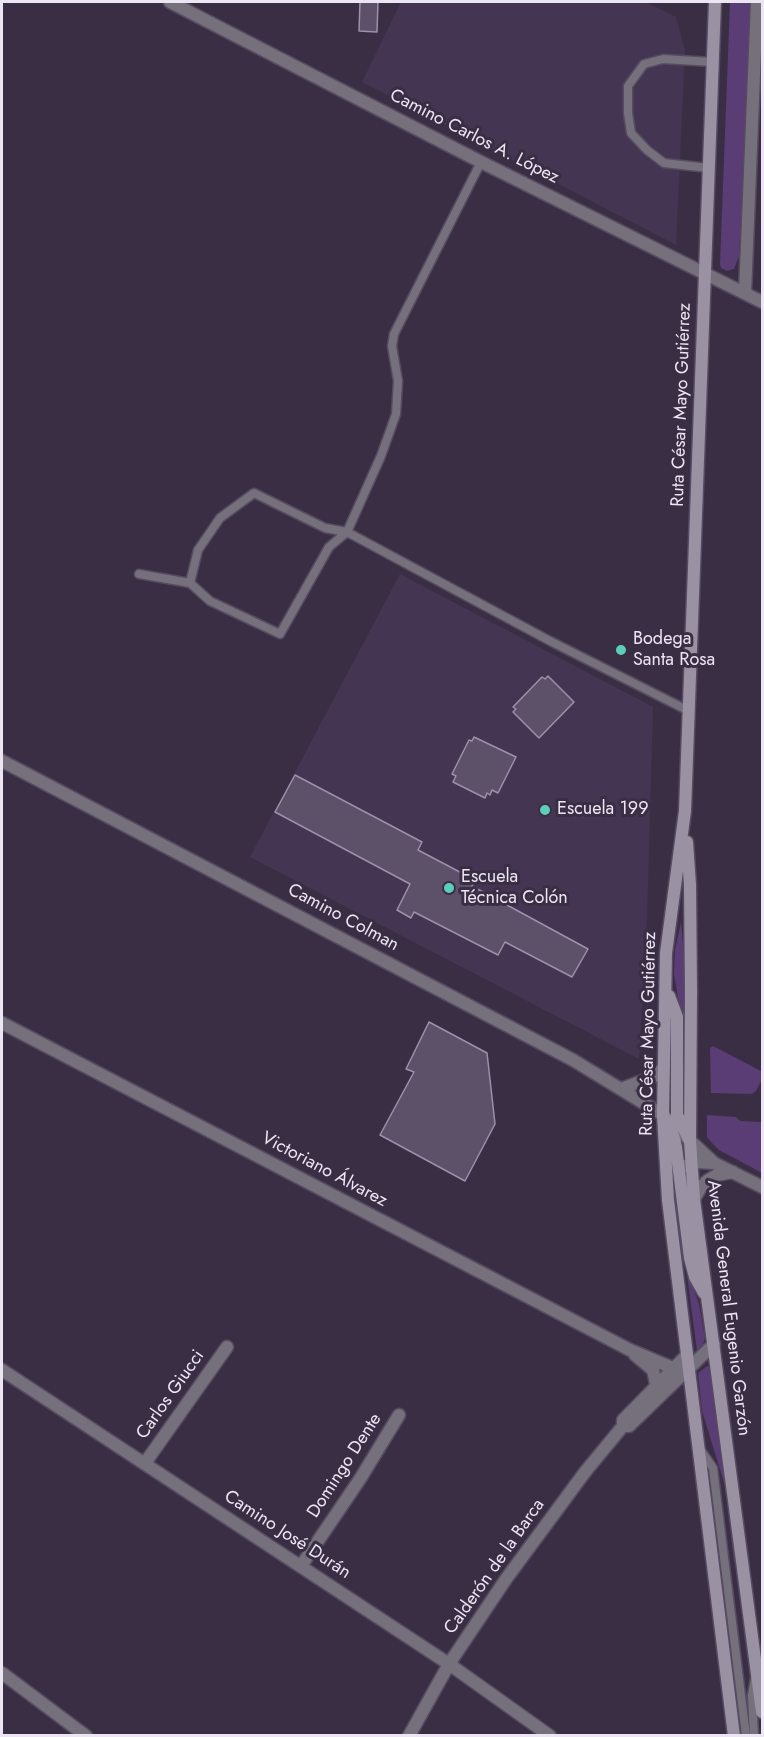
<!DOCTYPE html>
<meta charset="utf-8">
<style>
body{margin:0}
#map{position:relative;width:764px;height:1737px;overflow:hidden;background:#3a2e45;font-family:Jost,sans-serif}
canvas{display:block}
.frame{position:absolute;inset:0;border:3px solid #ece5f4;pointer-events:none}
</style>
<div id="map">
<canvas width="764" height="1737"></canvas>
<div class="frame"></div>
</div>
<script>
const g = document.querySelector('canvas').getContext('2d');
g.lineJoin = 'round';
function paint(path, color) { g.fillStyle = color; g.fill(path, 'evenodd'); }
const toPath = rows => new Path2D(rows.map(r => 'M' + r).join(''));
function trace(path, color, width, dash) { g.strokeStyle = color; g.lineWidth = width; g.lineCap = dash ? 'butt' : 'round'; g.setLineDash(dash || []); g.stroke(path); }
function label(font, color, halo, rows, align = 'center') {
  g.font = font + ' Jost,sans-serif'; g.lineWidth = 6; g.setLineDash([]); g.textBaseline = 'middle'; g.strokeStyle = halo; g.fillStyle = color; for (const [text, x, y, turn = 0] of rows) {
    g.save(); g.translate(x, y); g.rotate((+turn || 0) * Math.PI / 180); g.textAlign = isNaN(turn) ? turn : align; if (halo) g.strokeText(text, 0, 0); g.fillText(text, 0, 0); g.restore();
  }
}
const built = toPath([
 [401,2,646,2,676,17,685,50,676,245,362,82],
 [400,574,653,707,647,918,639,1059,250,857]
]);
const green = toPath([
 [730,2,752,2,739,256,734,269,727,271,721,268,720,264],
 [681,922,685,965,683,1069,681,1015,674,974,675,950],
 [713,1046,761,1071,762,1079,756,1091,752,1094,711,1093,710,1048],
 [707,1115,736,1117,740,1121,762,1122,762,1173,719,1150,711,1142,707,1137],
 [677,1198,690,1278,699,1304,705,1338,703,1345,697,1351],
 [707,1366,709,1367,739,1561,737,1564,734,1562,726,1489,702,1411,698,1373]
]);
const building = toPath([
 [360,2,378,2,377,32,359,31,360,2],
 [548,676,574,702,539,738,513,712,516,709,513,707,542,677,545,679,548,676],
 [474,737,516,757,498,793,492,790,490,795,487,793,485,798,453,782,456,776,452,774,469,740,472,741,474,737],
 [295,775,422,842,418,850,475,880,472,886,588,949,572,977,505,942,498,955,414,912,411,918,397,910,410,884,275,812,295,775],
 [429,1022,487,1053,495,1124,465,1181,380,1135,414,1072,406,1069,429,1022]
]);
const service = toPath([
 [708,168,664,163,647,150,631,133,628,113,628,86,644,64,663,59,712,62],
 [139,574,190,583,198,550,220,518,254,493,325,528,347,532,550,641,689,711],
 [190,583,210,601,280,634,329,547,347,532,381,456,396,414,398,381,392,346,394,334,481,162],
 [700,1449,713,1468,746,1736],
 [754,1736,752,1695,755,1679]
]);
const minor = toPath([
 [170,2,481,162,762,302],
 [745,293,757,2],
 [2,1023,630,1350,673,1368],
 [635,1355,653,1370,656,1384],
 [2,1370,449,1664,550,1736],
 [623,1426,629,1426,714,1344],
 [145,1463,227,1347],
 [301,1566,360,1479,399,1415],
 [2,1673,86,1736],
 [409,1736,449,1664,506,1579,585,1472,623,1426,623,1420,687,1355]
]);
const tertiary = toPath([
 [2,761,573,1060,663,1115,670,1121],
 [621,1089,655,1076,664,1068],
 [684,1135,714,1163],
 [682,1167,698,1162,714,1163,762,1187],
 [694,1199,701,1187,707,1181,717,1175,733,1172]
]);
const secondary = toPath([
 [715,2,685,811,666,953,663,1115,668,1200,734,1736],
 [687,842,690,885,691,992,690,1141,694,1199,762,1712],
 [669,996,677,1017,677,1115,690,1141],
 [665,1118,671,1127,676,1147,690,1258,695,1277,704,1293]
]);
const markers = [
 [621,650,6,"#5cceba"],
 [545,810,6,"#5cceba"],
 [449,888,6,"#5cceba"]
];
const streetNames = [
 ["Camino Carlos A. López",474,137,27],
 ["Ruta César Mayo Gutiérrez",682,405,-88],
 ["Camino Colman",343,918,28],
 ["Ruta César Mayo Gutiérrez",649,1034,-89],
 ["Victoriano Álvarez",324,1170,28],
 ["Avenida General Eugenio Garzón",728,1308,83],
 ["Carlos Giucci",171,1395,-55],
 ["Domingo Dente",345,1466,-57],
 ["Camino José Durán",287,1535,33],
 ["Calderón de la Barca",495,1567,-55]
];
const poiNames = [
 ["Bodega",633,640],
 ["Santa Rosa",633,661],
 ["Escuela 199",557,810],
 ["Escuela",461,878],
 ["Técnica Colón",461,899]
];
paint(built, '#443652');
paint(green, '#5a3d74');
paint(building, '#5d5069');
trace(building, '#9d90ab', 1.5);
trace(service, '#564b61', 11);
trace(minor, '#564b61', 15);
trace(tertiary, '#564b61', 15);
trace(secondary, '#564b61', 15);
trace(service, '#75707b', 8);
trace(minor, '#75707b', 12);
trace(tertiary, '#75707b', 12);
trace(secondary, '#9a91a3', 12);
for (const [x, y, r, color] of markers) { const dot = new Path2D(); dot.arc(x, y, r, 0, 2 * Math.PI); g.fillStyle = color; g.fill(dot); trace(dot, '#3a2e45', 2); }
label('18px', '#ece5f4', '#3a2e45', streetNames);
label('18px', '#ece5f4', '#3a2e45', poiNames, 'left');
</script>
